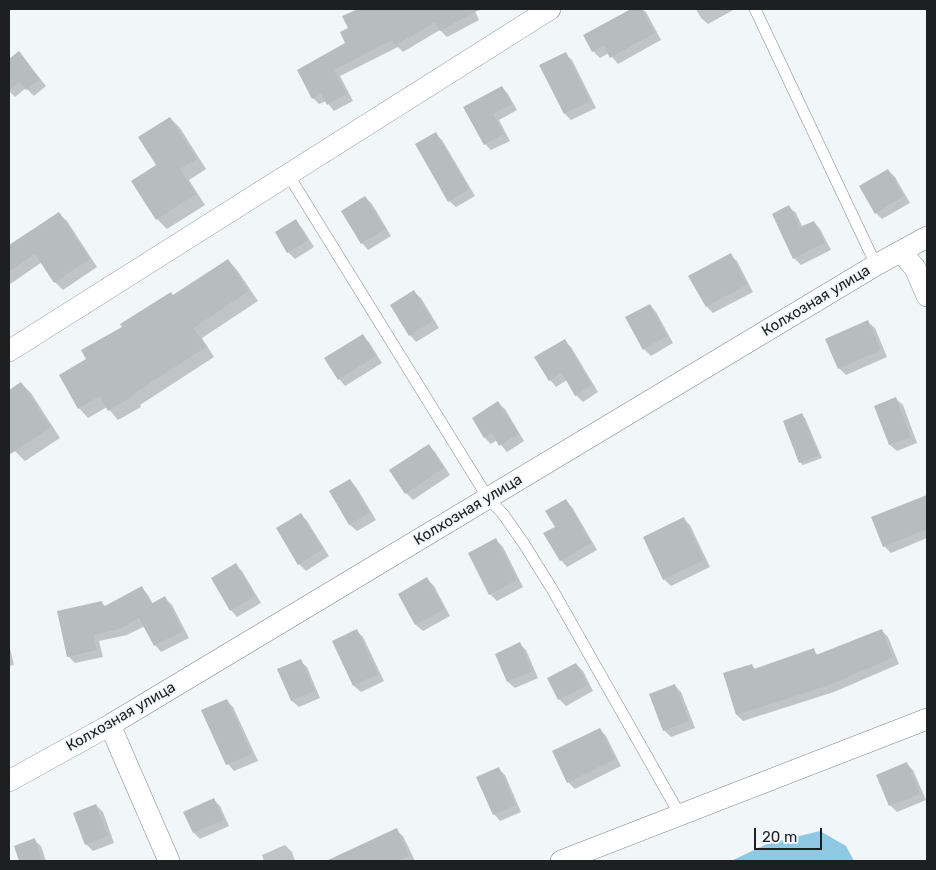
<!DOCTYPE html>
<meta charset="utf-8">
<style>
body{margin:0}
#map{position:relative;width:936px;height:870px;overflow:hidden;background:#f1f6f8;font-family:Rubik,sans-serif}
canvas{display:block}
.frame{position:absolute;inset:0;border:10px solid #1d1f20;pointer-events:none}
.scale{position:absolute;left:754px;top:828px;width:68px;height:22px;box-sizing:border-box;border:2px solid #1d1f20;border-top:0;padding-left:6px;font-size:15px;line-height:18px;white-space:nowrap;color:#1d1f20;-webkit-text-stroke:4px #f1f6f8;paint-order:stroke}
</style>
<div id="map">
<canvas width="936" height="870"></canvas>
<div class="frame"></div>
<div class="scale">20 m</div>
</div>
<script>
const g = document.querySelector('canvas').getContext('2d');
g.lineJoin = 'round';
function paint(path, color) { g.fillStyle = color; g.fill(path, 'evenodd'); }
const toPath = rows => new Path2D(rows.map(r => 'M' + r).join(''));
function trace(path, color, width, dash) { g.strokeStyle = color; g.lineWidth = width; g.lineCap = dash ? 'butt' : 'round'; g.setLineDash(dash || []); g.stroke(path); }
function label(font, color, halo, rows, align = 'center') {
  g.font = font + ' Rubik,sans-serif'; g.lineWidth = 4; g.setLineDash([]); g.textBaseline = 'middle'; g.strokeStyle = halo; g.fillStyle = color; for (const [text, x, y, turn = 0] of rows) {
    g.save(); g.translate(x, y); g.rotate((+turn || 0) * Math.PI / 180); g.textAlign = isNaN(turn) ? turn : align; if (halo) g.strokeText(text, 0, 0); g.fillText(text, 0, 0); g.restore();
  }
}
const forest = toPath([
 [820,831,846,846,854,861,731,861,767,844]
]);
const shadow = toPath([
 [360,9,400,9,402,11,406,9,474,9,479,20,447,37,440,30,403,52,398,47,340,76,353,101,334,111,326,101,319,104,313,98,347,44,350,29,344,17],
 [633,9,642,9,646,12,661,40,618,64,609,53,600,58,593,51,585,36],
 [696,9,735,9,708,24,701,18],
 [19,53,46,86,34,96,26,88,15,97,9,91,9,61],
 [565,54,572,60,596,108,571,120,565,114],
 [502,87,508,94,517,110,499,120,510,141,491,150,485,144,465,107],
 [170,118,180,128,206,169,189,180,205,205,167,229,157,219,158,166],
 [435,134,442,140,475,196,456,207,449,201],
 [888,170,895,177,910,203,882,219,876,213],
 [365,197,372,204,391,236,368,250,362,243],
 [789,207,796,213,803,228,814,222,820,229,831,250,801,265,794,258],
 [59,214,67,221,97,267,63,290,55,282,42,262,9,285,9,246],
 [295,221,302,228,314,247,295,259,288,252],
 [730,255,737,261,753,292,713,313,707,307],
 [228,260,237,270,258,301,202,338,214,357,140,405,141,407,118,420,107,407,88,418,79,408,88,359,123,327,173,297],
 [414,292,421,298,439,328,416,342,410,335],
 [650,305,656,312,673,343,651,356,644,349],
 [868,322,875,328,887,357,846,375,839,368],
 [362,336,369,342,382,363,345,386,339,379],
 [564,341,571,347,598,392,583,402,576,395,567,380,556,387,550,380],
 [21,383,31,393,60,438,25,461,15,451,9,441,9,391],
 [896,399,903,405,917,443,897,451,890,445],
 [498,403,505,409,524,441,507,452,497,440,491,444,485,438,473,418],
 [802,415,805,418,822,458,803,465,800,462],
 [428,446,435,452,450,475,413,500,406,493,391,470],
 [350,480,356,487,376,520,357,531,350,525,331,491],
 [927,496,927,538,891,553,884,546,873,518],
 [565,500,572,507,597,550,567,567,561,560,556,527],
 [301,514,307,521,329,556,306,571,299,564],
 [683,519,690,525,710,567,671,586,664,579],
 [496,540,503,547,523,587,497,601,490,594],
 [236,565,242,571,261,603,237,617,231,610],
 [427,579,434,586,450,616,423,631,416,625,400,594],
 [142,588,148,595,153,604,165,598,172,605,189,638,161,652,155,645,145,626,127,635,99,641,103,657,75,663,68,656,102,603,106,607],
 [356,630,363,637,384,681,361,692,354,686,333,641],
 [882,631,888,637,899,664,834,692,743,721,737,715,752,666,756,670,813,650,819,656],
 [9,644,14,665,9,666],
 [520,644,526,650,538,678,515,688,508,682,496,654],
 [300,661,307,667,320,698,299,707,292,701,279,670],
 [576,664,583,671,593,691,566,706,559,699],
 [674,685,681,692,695,728,671,737,664,730],
 [227,701,233,707,258,761,234,771,228,764,203,711],
 [600,729,606,736,621,766,575,789,568,782],
 [906,763,913,770,926,800,897,812,890,805],
 [499,769,505,775,521,812,500,821,494,814],
 [213,799,220,806,229,826,200,839,194,833],
 [96,805,103,812,114,843,93,851,86,844],
 [396,830,403,836,415,861,340,861,338,857],
 [34,840,41,846,46,861,20,861,15,846],
 [285,845,292,852,295,861,264,861,262,855]
]);
const building = toPath([
 [358,9,481,9,440,31,435,22,395,46,392,40,334,70,347,94,327,105,321,94,312,99,297,70,345,43,340,32,348,28,342,16],
 [631,9,642,9,655,33,610,58,604,46,592,52,583,35],
 [19,51,40,79,26,90,20,82,9,90,9,59],
 [566,52,590,101,564,114,539,65],
 [502,86,512,104,493,114,504,134,484,145,463,107],
 [170,117,197,159,180,169,196,194,156,220,131,181,156,165,138,137],
 [436,132,469,189,448,202,415,144],
 [888,169,904,196,875,214,859,186],
 [365,196,386,229,361,244,341,211],
 [789,205,800,227,814,221,825,243,793,259,772,214],
 [59,212,90,259,54,283,35,254,9,272,9,245],
 [296,219,308,240,287,253,275,232],
 [731,253,747,285,706,307,688,276],
 [228,259,249,291,194,328,206,347,132,395,132,397,108,411,100,396,78,409,59,375,86,359,81,350,122,327,120,324,171,292,173,295],
 [414,290,433,321,409,336,390,305],
 [650,304,667,336,643,350,625,317],
 [868,320,881,350,838,369,825,339],
 [363,334,376,356,338,380,324,358],
 [565,339,592,385,575,396,562,373,549,381,534,357],
 [21,382,51,427,9,455,9,390],
 [896,397,911,437,889,445,874,406],
 [498,401,519,434,499,446,492,433,484,438,472,418],
 [802,413,819,455,799,463,783,421],
 [429,444,444,468,405,494,389,470],
 [350,479,370,513,349,525,329,491],
 [927,495,927,529,883,547,871,517],
 [566,499,591,543,560,561,543,533,555,527,545,511],
 [301,513,323,549,298,565,276,528],
 [684,517,704,560,663,580,643,537],
 [496,538,517,580,489,595,468,553],
 [236,563,255,596,230,611,211,578],
 [427,577,445,609,415,625,398,594],
 [142,586,151,604,165,596,183,631,154,646,139,618,120,629,94,635,97,650,67,657,57,611,102,601,103,607],
 [357,629,378,674,353,686,332,641],
 [882,629,893,658,827,686,736,715,723,673,752,664,754,669,814,648,816,655],
 [520,642,533,671,507,682,495,654],
 [301,659,315,691,291,701,277,669],
 [576,663,588,685,558,700,547,678],
 [675,684,689,721,663,731,649,694],
 [227,699,252,754,226,765,201,710],
 [600,728,615,759,567,783,552,751],
 [907,762,920,794,889,806,876,775],
 [499,767,516,805,493,815,476,777],
 [214,798,224,820,193,833,183,812],
 [96,804,108,836,85,845,73,813],
 [397,828,409,856,397,861,326,861],
 [35,838,42,861,19,861,14,846]
]);
const service = toPath([
 [755,9,876,265],
 [289,176,488,498,503,514,524,544,552,589,680,815]
]);
const minor = toPath([
 [901,252,915,268,927,296],
 [9,351,550,9],
 [110,725,169,861],
 [9,781,110,725,876,265,927,237],
 [561,861,927,719]
]);
const streetNames = [
 ["Колхозная улица",816,301,-31],
 ["Колхозная улица",468,510,-31],
 ["Колхозная улица",121,717,-30]
];
paint(forest, '#8ec8e2');
paint(shadow, '#0003');
paint(building, '#b7bdbe');
trace(service, '#83888a', 12);
trace(minor, '#83888a', 22);
trace(service, '#fff', 11);
trace(minor, '#fff', 21);
label('15px', '#1d1f20', '#f1f6f8', streetNames);
</script>
